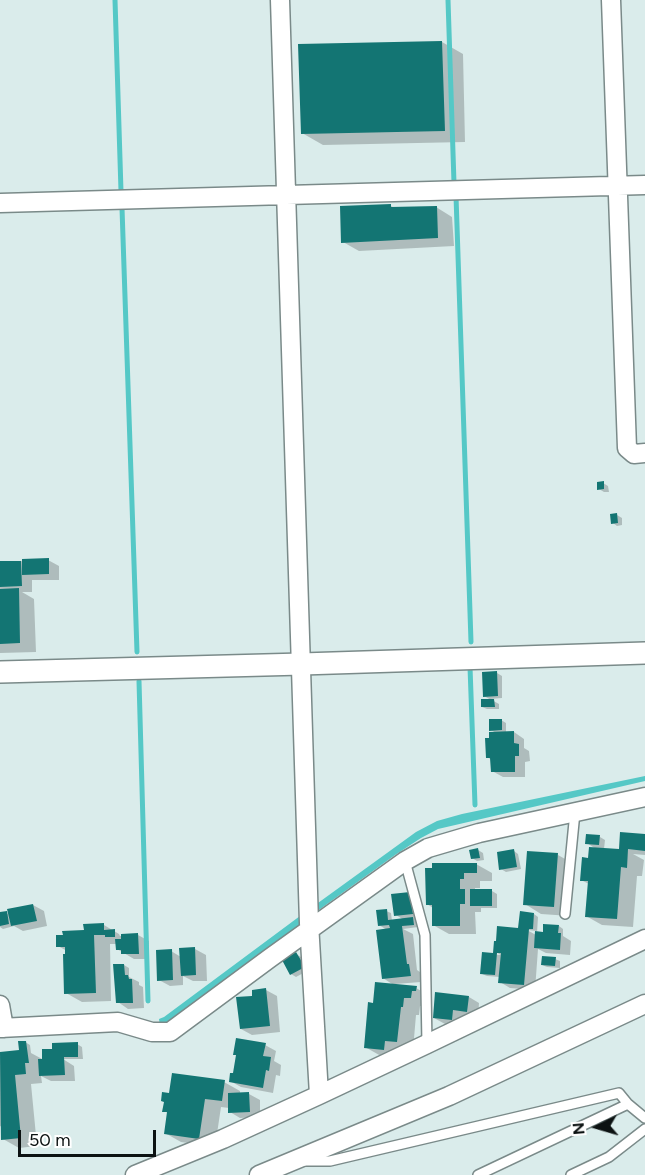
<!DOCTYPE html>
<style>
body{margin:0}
#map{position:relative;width:645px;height:1175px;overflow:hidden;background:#daeceb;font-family:Figtree,sans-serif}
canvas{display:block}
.north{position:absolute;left:567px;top:1097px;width:60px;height:60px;-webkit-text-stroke:4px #fff;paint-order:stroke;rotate:265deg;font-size:16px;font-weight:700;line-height:24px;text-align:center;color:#0c1212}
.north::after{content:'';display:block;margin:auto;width:21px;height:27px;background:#0c1212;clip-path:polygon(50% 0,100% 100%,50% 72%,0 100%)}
.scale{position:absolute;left:18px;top:1130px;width:138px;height:27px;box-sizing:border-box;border:3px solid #0c1212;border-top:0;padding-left:8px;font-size:18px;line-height:21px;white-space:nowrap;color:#0c1212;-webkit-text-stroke:4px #fff;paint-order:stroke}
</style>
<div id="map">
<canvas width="645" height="1175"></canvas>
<div class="north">N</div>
<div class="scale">50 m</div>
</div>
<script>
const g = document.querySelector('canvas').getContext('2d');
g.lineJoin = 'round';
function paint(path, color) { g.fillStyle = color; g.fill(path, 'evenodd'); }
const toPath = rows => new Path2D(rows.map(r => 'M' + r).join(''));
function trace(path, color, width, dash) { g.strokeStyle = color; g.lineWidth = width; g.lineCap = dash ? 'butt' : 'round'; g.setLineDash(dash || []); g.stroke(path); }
const water = toPath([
 [645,776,645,781,438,829,421,838,395,855,316,912,303,923,166,1026,160,1026,159,1019,164,1017,300,916,416,832,437,821,462,814]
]);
const shadow = toPath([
 [442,42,463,54,465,142,323,145,302,133],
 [391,206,396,209,436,207,452,217,454,246,359,251,343,242],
 [603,483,608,486,609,492,604,492,599,489],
 [617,515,622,518,622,525,617,526,613,523],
 [48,560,59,566,59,580,32,580,32,592,22,592,34,599,36,652,0,653,0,562],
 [497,673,502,676,502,698,490,699,499,704,499,709,487,709,482,707,493,701,484,696],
 [501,720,506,723,506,733,514,732,524,739,524,748,529,751,530,761,525,762,525,777,503,777,492,771,492,760,487,757,496,733,491,730],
 [645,835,645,855,633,854,644,860,642,876,637,876,633,927,602,925,586,916,589,884,581,880,590,859,596,849,587,843,600,837,605,840,604,849,626,851,620,848],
 [478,850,483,853,484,860,477,861,472,858],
 [514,851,518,854,521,869,506,872,501,869],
 [558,855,574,864,570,916,541,914,525,904],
 [476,864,492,873,492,881,480,881,480,888,475,888,475,891,492,891,497,894,497,908,481,908,481,912,475,912,476,934,449,934,433,925,433,908,427,904,427,869],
 [410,893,420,900,423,920,418,927,403,929,413,934,417,970,420,972,421,982,395,984,395,986,383,978,387,930,379,925,386,911,391,913,392,921,404,920,396,915],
 [33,905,44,911,47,926,23,931,14,926,3,929,0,927,0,914,6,913,10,915],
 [534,914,538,917,537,933,550,934,559,926,563,929,563,936,571,941,570,955,546,953,538,949,535,990,510,988,500,982,500,977,487,976,482,974,484,954,501,955,494,951,526,930],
 [527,930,537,931,536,935],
 [104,925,119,934,120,936,138,935,149,941,149,959,134,959,117,949,117,944,110,944,111,1001,82,1002,66,993,67,951,58,946,85,931],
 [195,949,206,955,207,981,193,981,183,976,183,985,170,986,159,980,171,951,181,957],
 [296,954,301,957,309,970,296,977,291,974],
 [555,959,560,961,560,968,547,967,542,965],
 [124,965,129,968,129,977,139,982,139,985,143,987,144,1008,128,1009,118,1002],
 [416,988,432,997,432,1000,428,999,427,1007,420,1006,419,1015,416,1015,413,1050,381,1056,365,1047,374,1004],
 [266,990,277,996,280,1032,252,1035,241,1029],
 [469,997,479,1003,478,1017,463,1015,462,1026,445,1024,434,1018],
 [25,1042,30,1045,31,1053,44,1060,54,1050,77,1044,82,1047,83,1059,63,1059,74,1066,75,1081,51,1081,41,1076,42,1083,31,1084,37,1146,19,1148,3,1139,2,1127,0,1126,0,1054,24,1051],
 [265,1045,276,1051,274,1061,281,1065,280,1076,276,1075,273,1093,241,1087,230,1081,234,1075,237,1056],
 [224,1082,240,1091,240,1094,249,1094,260,1100,260,1117,240,1118,230,1112,229,1108,221,1107,215,1147,181,1142,165,1133,168,1113,164,1111,170,1095]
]);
const stream = toPath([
 [115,0,121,191],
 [448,0,454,183],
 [456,196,471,642],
 [122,208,137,652],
 [470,667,475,805],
 [139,681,148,1001]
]);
const building = toPath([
 [442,41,445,131,301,134,298,44],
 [391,204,391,207,437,206,438,238,341,243,340,206],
 [604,481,604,489,597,490,597,482],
 [617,513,618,523,611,524,610,514],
 [49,558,49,574,22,575,22,559],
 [0,561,21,561,22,586,0,587],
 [19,588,20,643,0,644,0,589],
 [497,671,498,696,483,697,482,672],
 [481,699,494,699,495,707,481,707],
 [489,719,502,719,502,730,489,731],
 [514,731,514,743,519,744,519,756,515,756,515,772,491,772,490,758,486,758,485,738,489,738,489,732],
 [620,832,645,834,645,851,628,849,627,868,621,867,617,919,585,917,588,881,580,881,582,857,588,858,589,847,619,849],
 [586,834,600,835,599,845,585,844],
 [478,848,480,858,471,859,469,850],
 [514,849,517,867,499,870,497,852],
 [527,851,558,853,554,907,523,905],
 [432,863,477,863,477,873,464,873,464,879,460,879,460,889,465,889,465,904,460,904,460,926,432,926,432,905,426,905,425,868,432,868],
 [470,889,492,889,492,906,470,906],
 [410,892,413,914,394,916,391,894],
 [33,904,37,921,11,926,7,909],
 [387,909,388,920,413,917,414,925,402,926,407,964,409,964,411,976,382,979,376,930,390,928,389,925,378,926,376,910],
 [7,911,9,924,0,926,0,912],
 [520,911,534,913,533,929,529,929,524,985,498,983,501,953,497,953,495,975,480,974,482,952,493,953,494,941,496,941,497,926,518,928],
 [104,923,104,930,115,929,115,937,105,937,105,935,94,935,96,993,64,994,63,954,65,954,65,947,56,947,56,935,63,935,62,931,84,930,83,924],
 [543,924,559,925,558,933,561,933,560,950,534,948,535,931,543,932],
 [138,933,139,954,121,954,121,950,116,950,115,939,121,939,121,934],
 [195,947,196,975,181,976,179,948],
 [172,949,173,980,157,981,156,950],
 [296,952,305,967,290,975,282,960],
 [542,956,556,957,555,966,541,965],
 [113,964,124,964,125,975,128,975,129,979,132,979,133,1003,116,1003],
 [375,982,417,986,416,991,412,991,411,998,404,998,403,1007,401,1007,397,1042,385,1041,384,1050,364,1048,368,1002,373,1003],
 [266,988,270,1026,240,1029,236,997,252,996,252,990],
 [435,992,469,996,467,1012,453,1010,452,1020,433,1018],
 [236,1038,266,1043,263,1056,271,1057,269,1071,266,1070,263,1088,229,1082,230,1073,233,1073,236,1055,233,1055],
 [18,1041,26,1041,29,1063,25,1063,26,1074,15,1075,21,1138,1,1140,0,1052,19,1050],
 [78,1042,78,1057,64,1057,65,1075,39,1076,38,1059,42,1059,42,1049,52,1049,52,1043],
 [172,1073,225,1080,222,1101,205,1099,199,1139,164,1134,167,1112,162,1112,164,1102,161,1101,162,1092,169,1093],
 [249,1092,250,1112,228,1113,228,1093]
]);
const service = toPath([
 [405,861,425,935,427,1044],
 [565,914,575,812],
 [304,1161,330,1161,619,1093,628,1104],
 [478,1175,628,1104,645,1118],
 [571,1175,609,1157,645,1129]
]);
const minor = toPath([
 [280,0,309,923,319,1095],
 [611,0,627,448,634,454,645,453],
 [0,203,645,185],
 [0,1005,4,1028],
 [0,1028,118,1022,152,1032,170,1032,270,958,405,861,428,848,479,833,645,797],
 [135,1175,223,1139,319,1095,427,1044,645,939],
 [259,1175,449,1096,645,1004]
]);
const tertiary = toPath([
 [0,672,302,664,645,653]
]);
paint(water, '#55c8c6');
paint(shadow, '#0003');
trace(stream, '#55c8c6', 5);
paint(building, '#137573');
trace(service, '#7a8a89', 12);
trace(minor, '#7a8a89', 21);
trace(tertiary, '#7a8a89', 24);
trace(service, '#fff', 9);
trace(minor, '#fff', 18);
trace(tertiary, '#fff', 21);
</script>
